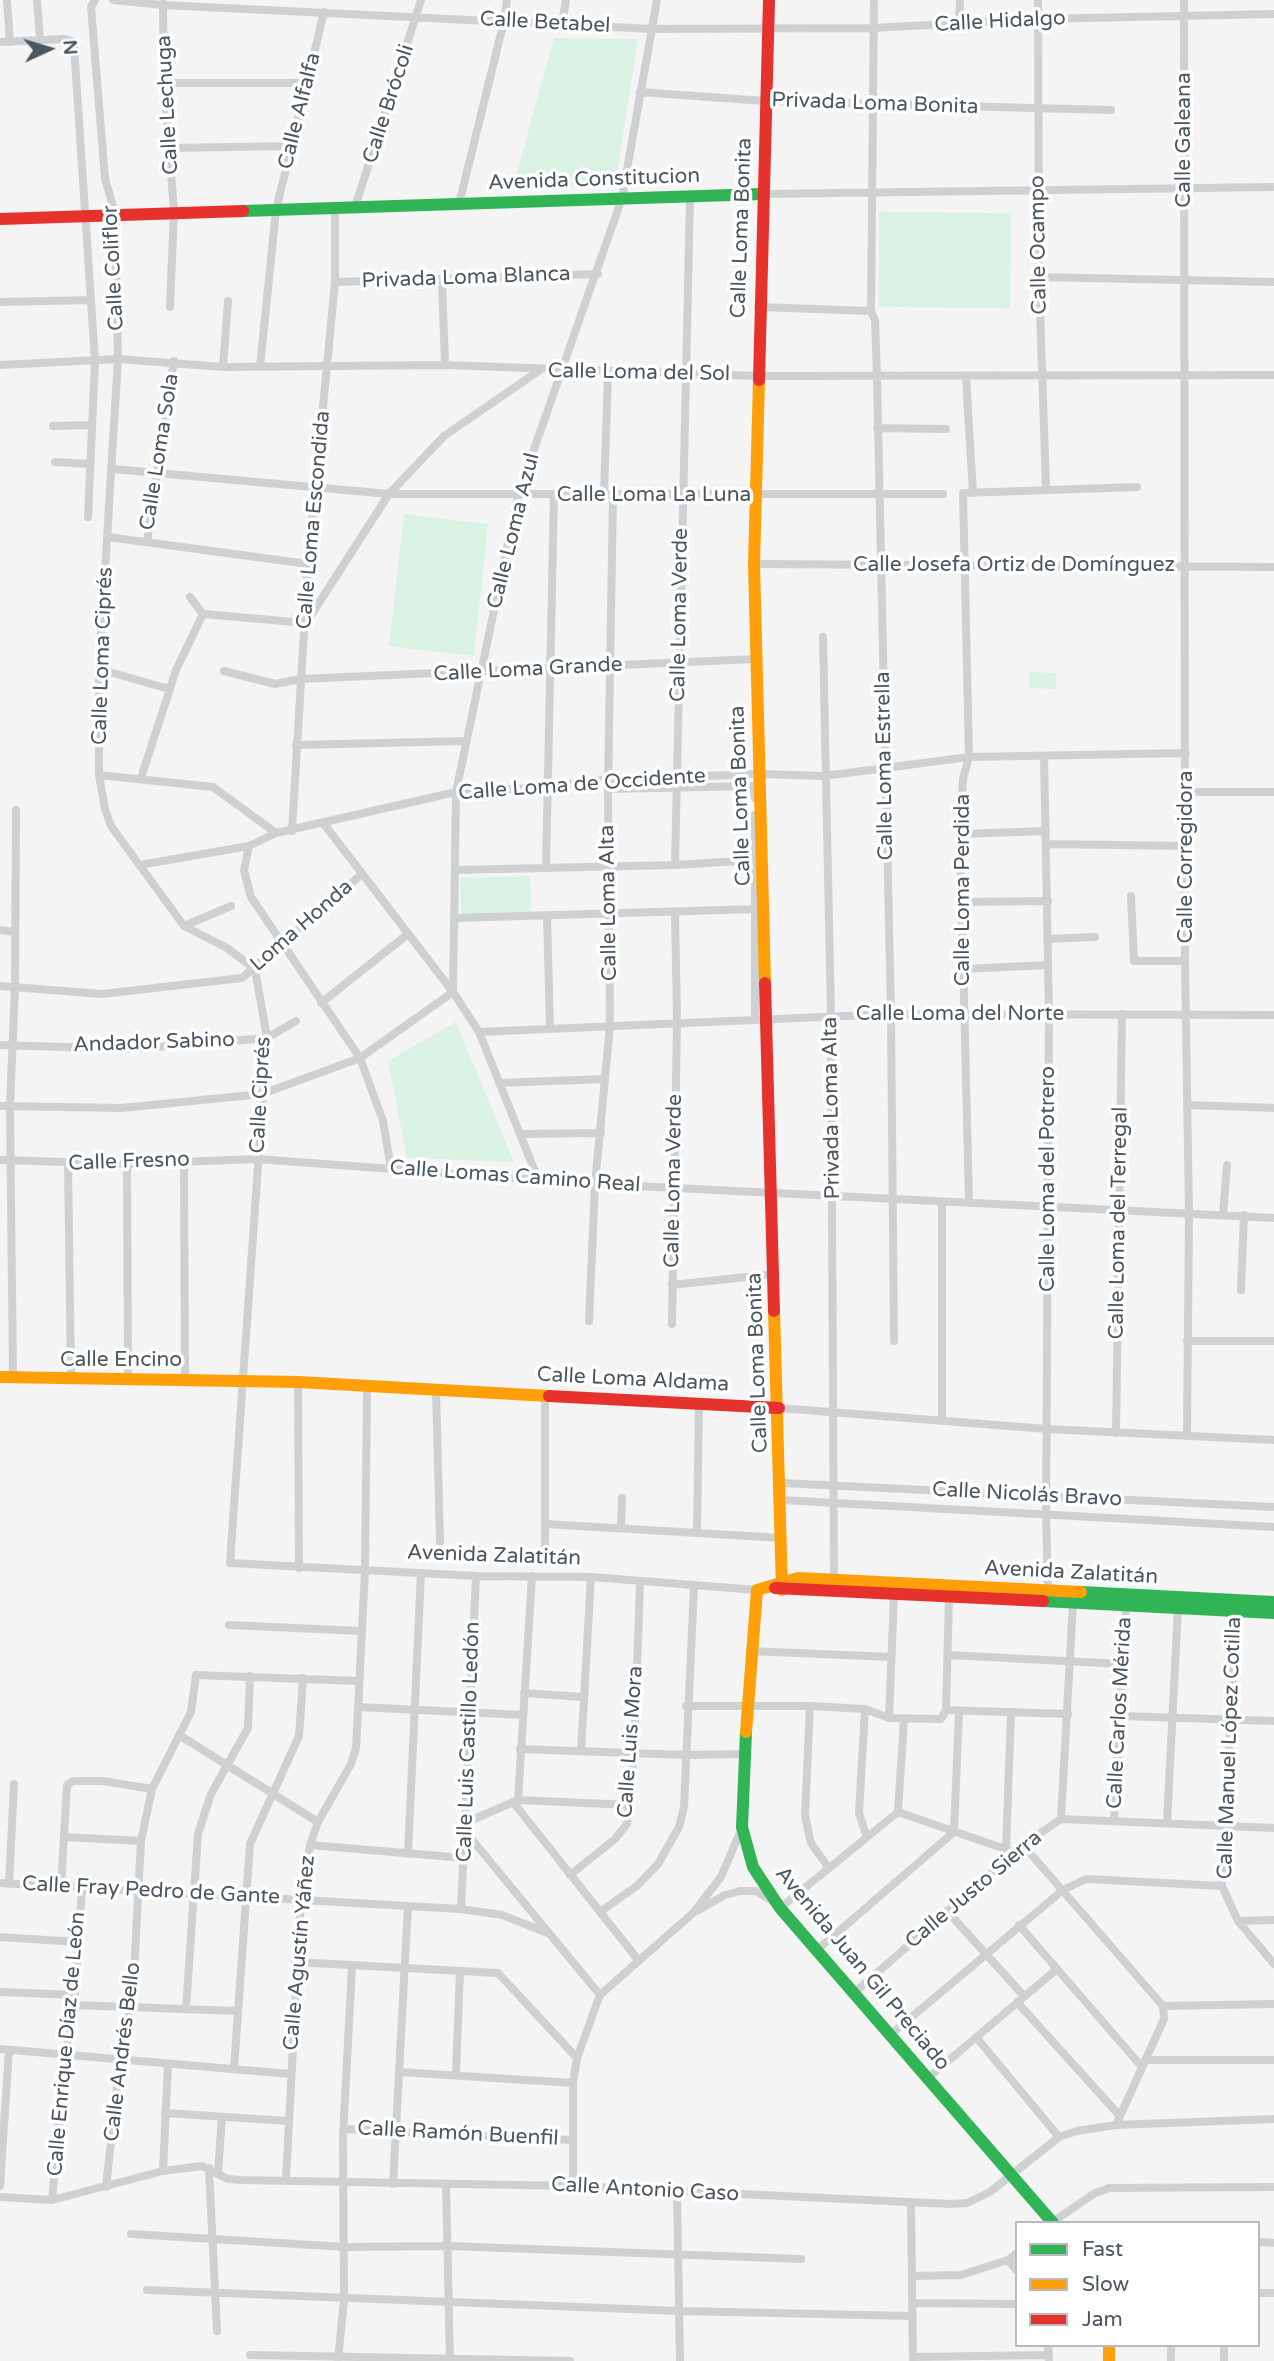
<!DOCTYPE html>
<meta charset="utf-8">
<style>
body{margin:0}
#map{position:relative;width:1274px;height:2361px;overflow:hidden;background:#f4f4f4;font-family:"Varela Round",sans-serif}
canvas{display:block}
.legend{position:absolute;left:1015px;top:2221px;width:245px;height:126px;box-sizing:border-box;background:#fff;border:2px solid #b7bbc0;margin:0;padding:9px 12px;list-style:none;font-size:21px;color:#4a5661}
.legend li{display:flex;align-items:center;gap:14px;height:35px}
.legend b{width:35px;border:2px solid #b7bbc0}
.north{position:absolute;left:14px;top:14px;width:70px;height:70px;-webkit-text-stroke:5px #fff;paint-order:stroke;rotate:86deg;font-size:19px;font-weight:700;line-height:28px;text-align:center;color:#4a5661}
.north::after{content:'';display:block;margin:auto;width:24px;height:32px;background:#4a5661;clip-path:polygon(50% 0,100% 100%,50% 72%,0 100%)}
</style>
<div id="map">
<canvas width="1274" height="2361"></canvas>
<ul class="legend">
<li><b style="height:9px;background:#30b455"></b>Fast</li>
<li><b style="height:9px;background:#ff9f0a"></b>Slow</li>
<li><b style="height:9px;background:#e5322d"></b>Jam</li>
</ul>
<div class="north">N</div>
</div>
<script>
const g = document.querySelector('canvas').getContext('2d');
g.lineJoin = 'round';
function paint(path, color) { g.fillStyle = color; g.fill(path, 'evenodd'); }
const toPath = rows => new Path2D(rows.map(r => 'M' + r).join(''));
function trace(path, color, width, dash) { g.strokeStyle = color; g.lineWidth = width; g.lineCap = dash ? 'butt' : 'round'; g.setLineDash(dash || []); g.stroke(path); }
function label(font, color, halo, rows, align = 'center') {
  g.font = font + ' "Varela Round",sans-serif'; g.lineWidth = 7; g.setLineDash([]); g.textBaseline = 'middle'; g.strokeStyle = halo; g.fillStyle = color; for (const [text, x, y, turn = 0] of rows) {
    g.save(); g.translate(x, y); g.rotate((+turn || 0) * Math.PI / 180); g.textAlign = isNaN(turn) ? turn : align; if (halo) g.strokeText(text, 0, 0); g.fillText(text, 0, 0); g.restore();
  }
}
const green = toPath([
 [554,38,638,39,615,186,512,190],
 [879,212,1011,213,1010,308,879,307],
 [404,514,488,524,474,656,389,646],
 [1029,672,1056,673,1056,689,1029,688],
 [530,876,531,912,461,915,460,878],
 [456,1022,514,1162,407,1158,388,1061]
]);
const street = toPath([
 [7,0,10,42],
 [37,0,40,40],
 [95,0,91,7,105,178,115,214,118,359,99,669,99,775,105,809,111,826,184,926,227,948,255,969,267,1038,230,1563,476,1576,591,1577,757,1590],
 [113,0,163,5,653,29,873,28,1039,19,1274,14],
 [874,0,871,311,875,320,877,377,891,1014,894,1341],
 [1038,0,1039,277,1046,490],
 [1184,0,1185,961,1189,1213,1187,1435],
 [163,3,164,83,174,211,170,307],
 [562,24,566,0],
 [959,24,960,0],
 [0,42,65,39,72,41,74,46,95,361,88,517],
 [164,83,307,83],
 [640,92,764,101,1111,110],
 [170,148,291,146],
 [762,194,1274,187],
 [459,204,504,21,507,0],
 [355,207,421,0],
 [1039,277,1274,282],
 [442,279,445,365],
 [335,282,598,274],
 [0,302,91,300],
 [758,307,871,311],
 [0,365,118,359,223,367,445,365,758,376,1274,375],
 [223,367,228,301],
 [260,367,276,210,324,12],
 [966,377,973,493],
 [53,426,92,425],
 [877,428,946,429],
 [55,462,89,464],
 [113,469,389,494,943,494],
 [604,495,608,372],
 [108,537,308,564],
 [147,542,174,361],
 [754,564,1274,567],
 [190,597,203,614],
 [203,614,306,623,389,494,444,436,540,370],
 [823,637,831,1016,834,1579],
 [99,669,169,689],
 [224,671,275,684,300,679,756,659],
 [296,745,466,741],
 [1044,756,1049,1014,1046,1515,1048,1593],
 [99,775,213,787,276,833],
 [141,778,176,670,203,614],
 [608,789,753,786,755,798],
 [1186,792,1274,792],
 [324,824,453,992,479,1032,538,1179],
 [292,831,308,564,335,282,335,208],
 [960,834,1046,831],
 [1047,844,1186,846],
 [249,846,244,870,251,897,360,1058,383,1121,391,1169],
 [140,865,249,846,276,833,456,792,548,787,608,779,762,774,824,776,969,757,1186,753],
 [675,865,690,197],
 [546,868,554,495],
 [456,870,675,865,755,860],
 [1131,896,1134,961,1185,961],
 [963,902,1048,901],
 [547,915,550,1028],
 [456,918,756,909],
 [184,926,231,906],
 [0,930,14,932],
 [1048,939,1095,937],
 [963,969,1048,965],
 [0,986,102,994,242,978,362,874],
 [321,1003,408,934],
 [755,1019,755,815],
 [479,1032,891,1014,1274,1015],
 [0,1045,131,1049,267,1038,296,1021],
 [499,1083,605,1079],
 [1189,1105,1274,1108],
 [0,1106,122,1108,262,1094,360,1058,453,992,456,792,518,495,622,198,657,0],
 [520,1134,601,1133],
 [0,1160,127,1164,257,1159,595,1184,1274,1218],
 [184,1160,185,1379],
 [68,1164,71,1379],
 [127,1164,128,1379],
 [969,1203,960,834,963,779,969,757,963,493,1137,487],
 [1223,1215,1227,1165],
 [672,1285,774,1274],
 [1241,1290,1244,1215],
 [589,1321,595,1184,610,1025,608,789,613,495],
 [672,1324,677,1021,675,913],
 [1187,1341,1274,1341],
 [13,1378,10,1106,15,987,16,810],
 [298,1382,299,1568],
 [436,1390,440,1542],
 [545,1395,545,1549],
 [779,1408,1047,1429,1274,1440],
 [942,1420,942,1202],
 [1116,1433,1122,1014],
 [781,1483,1274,1507],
 [781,1500,1274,1527],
 [546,1524,782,1538],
 [621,1528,622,1498],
 [697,1533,699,1403],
 [1236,1607,1222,1886,1238,1921,1274,1964],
 [229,1625,361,1631],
 [750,1651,891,1657],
 [948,1655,1123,1664],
 [524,1693,583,1697],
 [686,1706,810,1706,865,1709,889,1718,941,1719,946,1710,949,1597],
 [810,1706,805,1816,811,1843,828,1867],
 [358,1707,523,1715],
 [865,1709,859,1813,866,1835],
 [946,1710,1068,1714],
 [1120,1716,1274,1721],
 [889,1718,894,1595],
 [179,1735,318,1822],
 [520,1749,686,1755,745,1754],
 [581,1751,591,1577],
 [518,1800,532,1576],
 [513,1802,639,1961],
 [898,1812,1008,1850],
 [898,1812,904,1720],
 [1061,1819,1073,1603],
 [1114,1820,1126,1606],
 [465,1823,518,1800,630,1805],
 [1167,1823,1178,1608],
 [465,1831,600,1995],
 [64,1837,141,1841],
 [310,1845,464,1858],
 [1023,1845,1163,2006,1164,2019,1116,2125],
 [1006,1849,1011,1712],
 [408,1854,421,1573],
 [570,1875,615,1839,627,1824,634,1753,640,1583],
 [0,1883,461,1909,502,1915,550,1934],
 [9,1884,14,1784],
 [61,1887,67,1785,73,1781,103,1781,152,1789],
 [780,1908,898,1812],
 [461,1909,476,1576],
 [697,1911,725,1895,740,1891,756,1891,774,1902],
 [947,1911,1024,1996],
 [600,1912,638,1885,658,1864,679,1827,684,1807,694,1586],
 [1238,1921,1274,1920],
 [1019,1925,1142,2067],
 [0,1937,77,1942],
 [817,1950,954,1832,959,1711],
 [295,1962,498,1973,577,2058],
 [0,1992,75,1995],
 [854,1993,1023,1845,1061,1819,1274,1828],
 [1017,2002,1119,2115],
 [74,2005,237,2011],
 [1163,2006,1274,2004],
 [186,2008,198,1834,211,1794,248,1728,250,1676],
 [890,2035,1063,1890,1086,1879,1222,1886],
 [976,2037,1059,2137],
 [0,2049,290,2074],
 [1145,2060,1274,2060],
 [234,2069,250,1844,299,1736,303,1678],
 [400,2072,573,2083],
 [456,2074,460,1971],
 [928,2078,1057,1969],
 [165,2113,288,2121],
 [344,2129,572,2140],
 [209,2168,217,2331],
 [163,2171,168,2064],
 [218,2173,222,2117],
 [286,2179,301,1898,310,1845,318,1822,351,1764,356,1748,365,1571,367,1388],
 [393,2184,408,1906],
 [446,2185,450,2360],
 [0,2186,9,2050],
 [573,2186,573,2083,577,2058,600,1995,693,1913,721,1877,741,1830],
 [106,2187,120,2059,133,1993,141,1841,152,1789,191,1712,196,1675,359,1681],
 [677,2191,680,2361],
 [0,2197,52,2200,163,2171,202,2166,228,2179,241,2180,573,2186,951,2204,967,2203,990,2192,1059,2137,1077,2131,1116,2125,1274,2119],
 [52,2200,64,2066,75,1995,82,1888],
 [911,2205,913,2361],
 [1051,2223,1095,2193,1109,2188,1274,2187],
 [131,2234,345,2247,448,2246,801,2259],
 [1258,2242,1274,2243],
 [1008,2260,1017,2271],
 [912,2276,961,2275,1008,2260,1017,2253],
 [147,2290,680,2311,912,2316],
 [1258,2293,1274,2293],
 [912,2303,1017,2304],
 [1048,2345,1049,2361],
 [250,2355,570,2361],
 [913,2357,1049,2355],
 [338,2361,344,2299,343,2137,352,1966],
 [1171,2361,1171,2345],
 [1224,2361,1224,2345]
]);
const fast = toPath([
 [243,211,762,194],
 [1081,1592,1274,1602],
 [1043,1601,1274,1613],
 [746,1732,742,1827,753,1867,780,1908,1053,2223]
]);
const slow = toPath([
 [759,380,754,564,765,983],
 [774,1311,782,1590],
 [0,1377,298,1382,549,1396],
 [746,1732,757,1590,798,1578,1081,1592],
 [1109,2345,1109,2361]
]);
const jam = toPath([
 [0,219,243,211],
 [759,380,769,0],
 [765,983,774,1311],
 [549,1396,779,1408],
 [775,1588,1043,1601]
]);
const streetNames = [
 ["Calle Hidalgo",1000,22,-3],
 ["Calle Betabel",545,23,3],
 ["Calle Brócoli",389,104,-72],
 ["Privada Loma Bonita",875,104,2],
 ["Calle Lechuga",168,105,-93],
 ["Calle Alfalfa",300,111,-76],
 ["Calle Galeana",1184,140,-90],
 ["Avenida Constitucion",594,180,-2],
 ["Calle Loma Bonita",742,228,-88],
 ["Calle Ocampo",1039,245,-91],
 ["Calle Coliflor",114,268,-93],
 ["Privada Loma Blanca",466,278,-2],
 ["Calle Loma del Sol",639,373,1],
 ["Calle Loma Sola",160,452,-81],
 ["Calle Loma La Luna",654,495],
 ["Calle Loma Escondida",314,520,-85],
 ["Calle Loma Azul",514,531,-76],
 ["Calle Josefa Ortiz de Domínguez",1014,565],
 ["Calle Loma Verde",680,615,-89],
 ["Calle Loma Ciprés",103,656,-88],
 ["Calle Loma Grande",528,670,-3],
 ["Calle Loma Estrella",885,766,-91],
 ["Calle Loma de Occidente",582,785,-4],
 ["Calle Loma Bonita",741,796,-92],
 ["Calle Corregidora",1186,857,-90],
 ["Calle Loma Perdida",963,890,-90],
 ["Calle Loma Alta",609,903,-91],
 ["Loma Honda",302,926,-41],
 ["Calle Loma del Norte",960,1014],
 ["Andador Sabino",154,1043,-2],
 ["Calle Ciprés",261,1095,-87],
 ["Privada Loma Alta",832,1108,-91],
 ["Calle Fresno",129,1162,-2],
 ["Calle Lomas Camino Real",515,1177,4],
 ["Calle Loma del Potrero",1048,1179,-90],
 ["Calle Loma Verde",674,1181,-89],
 ["Calle Loma del Terregal",1119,1223,-89],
 ["Calle Encino",121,1360],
 ["Calle Loma Bonita",758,1363,-92],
 ["Calle Loma Aldama",633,1380,3],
 ["Calle Nicolás Bravo",1027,1495,3],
 ["Avenida Zalatitán",494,1556,2],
 ["Avenida Zalatitán",1071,1573,3],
 ["Calle Carlos Mérida",1120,1713,-87],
 ["Calle Luis Castillo Ledón",469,1742,-88],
 ["Calle Luis Mora",631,1742,-86],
 ["Calle Manuel López Cotilla",1230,1748,-88],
 ["Calle Justo Sierra",974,1890,-40],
 ["Calle Fray Pedro de Gante",151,1891,3],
 ["Calle Agustín Yáñez",300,1953,-85],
 ["Avenida Juan Gil Preciado",862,1969,50],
 ["Calle Enrique Díaz de León",67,2044,-85],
 ["Calle Andrés Bello",123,2052,-83],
 ["Calle Ramón Buenfil",458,2134,3],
 ["Calle Antonio Caso",645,2190,3]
];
paint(green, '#d9f2e3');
trace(street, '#ced0d2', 8);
trace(fast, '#30b455', 12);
trace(slow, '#ff9f0a', 12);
trace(jam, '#e5322d', 12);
label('21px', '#4a5661', '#fff', streetNames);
</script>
